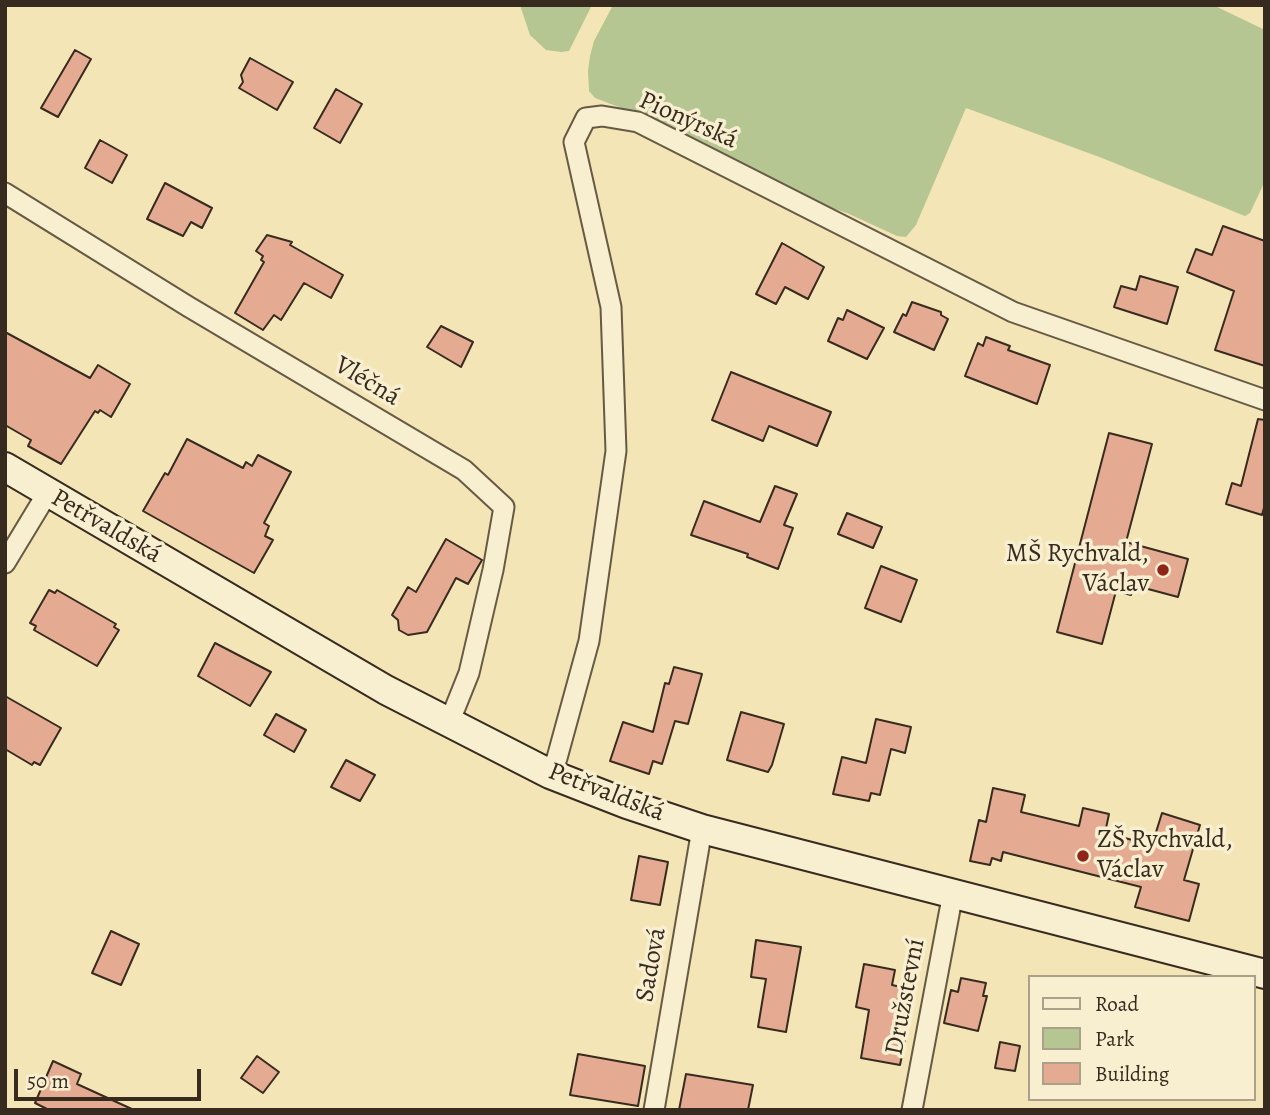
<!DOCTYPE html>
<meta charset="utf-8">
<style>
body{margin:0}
#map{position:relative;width:1270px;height:1115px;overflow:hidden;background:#f4e5b7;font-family:Alegreya,serif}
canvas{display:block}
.frame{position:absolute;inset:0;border:7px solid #372b1f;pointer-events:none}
.legend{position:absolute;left:1028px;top:975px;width:228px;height:126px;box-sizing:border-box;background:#f8eed0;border:2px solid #aba089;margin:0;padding:9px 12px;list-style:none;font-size:21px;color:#372b1f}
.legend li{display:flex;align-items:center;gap:14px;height:35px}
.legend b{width:35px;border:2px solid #aba089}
.scale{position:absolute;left:14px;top:1069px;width:187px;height:32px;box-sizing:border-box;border:4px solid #372b1f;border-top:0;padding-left:9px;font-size:21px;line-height:24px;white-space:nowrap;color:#372b1f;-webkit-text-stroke:5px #f8eed0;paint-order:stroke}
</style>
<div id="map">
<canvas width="1270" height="1115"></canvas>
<div class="frame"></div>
<ul class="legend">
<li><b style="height:9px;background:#f8eed0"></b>Road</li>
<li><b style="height:19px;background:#b6c692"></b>Park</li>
<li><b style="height:19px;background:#e5ab92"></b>Building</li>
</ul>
<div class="scale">50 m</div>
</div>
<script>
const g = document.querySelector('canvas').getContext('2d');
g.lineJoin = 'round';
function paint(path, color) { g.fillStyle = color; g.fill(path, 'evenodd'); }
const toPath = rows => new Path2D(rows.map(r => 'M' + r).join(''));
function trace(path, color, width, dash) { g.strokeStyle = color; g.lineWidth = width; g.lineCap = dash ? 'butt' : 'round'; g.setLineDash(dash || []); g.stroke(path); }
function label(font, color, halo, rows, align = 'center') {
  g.font = font + ' Alegreya,serif'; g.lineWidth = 7; g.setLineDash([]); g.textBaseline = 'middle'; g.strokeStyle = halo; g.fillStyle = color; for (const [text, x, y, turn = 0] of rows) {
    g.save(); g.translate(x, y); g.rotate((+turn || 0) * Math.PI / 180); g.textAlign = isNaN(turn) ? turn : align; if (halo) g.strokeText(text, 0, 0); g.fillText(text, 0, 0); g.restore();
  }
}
const green = toPath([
 [520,5,592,5,569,51,561,52,546,50,530,35],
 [613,5,1213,5,1265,30,1265,181,1250,213,1245,216,1102,158,966,108,916,225,906,237,897,236,847,213,802,198,640,115,595,98,589,91,588,71,590,56,594,41]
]);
const building = toPath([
 [75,50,91,59,58,117,41,108,75,50],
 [250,58,293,82,277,110,239,88,243,82,241,75,250,58],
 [336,89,362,104,340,143,314,128,336,89],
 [100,140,127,155,112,183,85,168,100,140],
 [165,183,212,208,202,228,191,222,183,236,147,219,165,183],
 [1223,226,1265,241,1265,366,1215,350,1234,291,1187,272,1196,249,1212,255,1223,226],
 [267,235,292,242,290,245,343,275,331,298,304,283,281,320,274,315,263,330,235,313,264,262,261,260,263,256,256,251,267,235],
 [782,243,824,267,808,299,785,287,776,304,756,294,782,243],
 [1140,276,1178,287,1167,324,1114,307,1121,286,1136,290,1140,276],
 [912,302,941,312,941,315,948,319,934,350,894,332,903,314,906,316,912,302],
 [847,310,884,328,867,359,828,341,838,318,843,320,847,310],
 [441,326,473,342,461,367,427,347,441,326],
 [5,332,90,378,98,365,130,384,111,417,100,410,98,413,95,411,61,464,28,446,31,440,5,425,5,332],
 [986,337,1010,346,1008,350,1050,365,1037,404,965,376,978,343,983,346,986,337],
 [731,372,831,412,817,446,769,426,763,441,712,420,731,372],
 [1258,419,1265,420,1265,504,1262,515,1226,504,1232,483,1241,486,1258,419],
 [1109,433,1152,444,1126,542,1188,559,1178,597,1133,585,1131,595,1116,591,1102,644,1057,632,1109,433],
 [187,439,243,468,246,462,252,466,258,455,291,472,264,523,269,526,265,536,273,540,254,573,143,511,165,473,168,475,187,439],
 [775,486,797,494,784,525,793,528,778,569,747,557,748,554,691,535,704,501,760,522,775,486],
 [847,513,882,527,873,548,838,534,847,513],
 [446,539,482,560,468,584,456,578,427,632,408,635,399,630,398,620,392,615,408,587,416,592,446,539],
 [881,566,917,580,901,622,865,608,881,566],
 [49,590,55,593,57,590,116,624,114,627,119,630,97,666,34,630,36,626,30,623,49,590],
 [215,643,271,672,250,706,198,676,215,643],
 [674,667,702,674,688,724,675,721,662,764,653,761,649,774,610,761,623,722,653,732,665,683,669,684,674,667],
 [5,696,61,728,40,765,34,762,32,765,5,749,5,696],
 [741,712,784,724,772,765,768,772,727,760,741,712],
 [276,714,306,730,294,752,264,735,276,714],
 [876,719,911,727,905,753,891,749,880,795,871,793,869,801,833,794,842,757,866,763,876,719],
 [346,760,375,775,360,801,331,787,346,760],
 [993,788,1025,795,1021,812,1079,826,1083,808,1109,814,1105,833,1152,845,1162,813,1200,825,1184,880,1199,884,1189,921,1135,907,1141,887,1003,852,1001,861,992,858,990,865,970,861,979,820,986,822,993,788],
 [639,856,668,862,660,905,631,900,639,856],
 [111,931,139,944,121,985,92,973,111,931],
 [756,940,801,947,786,1032,758,1027,766,979,751,977,756,940],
 [864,964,895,970,892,985,901,987,891,1038,905,1041,900,1065,861,1058,869,1010,856,1007,864,964],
 [961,978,986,983,983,996,987,996,978,1031,944,1023,951,990,958,992,961,978],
 [1000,1042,1020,1046,1015,1071,995,1068,1000,1042],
 [578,1054,645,1066,638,1106,570,1095,578,1054],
 [257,1056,279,1072,263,1093,241,1078,257,1056],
 [53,1061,81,1074,77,1084,134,1110,49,1110,35,1103,53,1061],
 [686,1074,753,1085,748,1110,679,1110,686,1074]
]);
const street = toPath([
 [5,193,189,307,464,470,504,507,493,570,469,673,449,723],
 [5,563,48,492],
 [550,774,557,758,589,641,616,451,611,307,574,142,586,118,602,116,638,122,1013,312,1265,400],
 [654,1110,702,829],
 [912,1110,953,893]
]);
const secondary = toPath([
 [5,467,386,690,550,774,627,804,702,829,1265,974]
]);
const markers = [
 [1163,570,7,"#8f2418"],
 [1083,856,7,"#8f2418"]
];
const streetNames = [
 ["Pionýrská",688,121,24],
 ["Vléčná",367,382,31],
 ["Petřvaldská",106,527,30],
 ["Petřvaldská",606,793,21],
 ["Sadová",652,965,-80],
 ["Družstevní",906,997,-79]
];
const poiNames = [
 ["MŠ Rychvald,",1149,555],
 ["Václav",1149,585],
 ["ZŠ Rychvald,",1097,841,"left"],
 ["Václav",1097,871,"left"]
];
paint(green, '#b6c692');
paint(building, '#e5ab92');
trace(building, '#372b1f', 2);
trace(street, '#665a45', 23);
trace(secondary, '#372b1f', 32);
trace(street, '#f8eed0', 19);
trace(secondary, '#f8eed0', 28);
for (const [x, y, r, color] of markers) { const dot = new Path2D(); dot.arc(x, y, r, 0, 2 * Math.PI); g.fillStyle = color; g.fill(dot); trace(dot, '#f8eed0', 2.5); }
label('26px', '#372b1f', '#f8eed0', streetNames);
label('26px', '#372b1f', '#f8eed0', poiNames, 'right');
</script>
